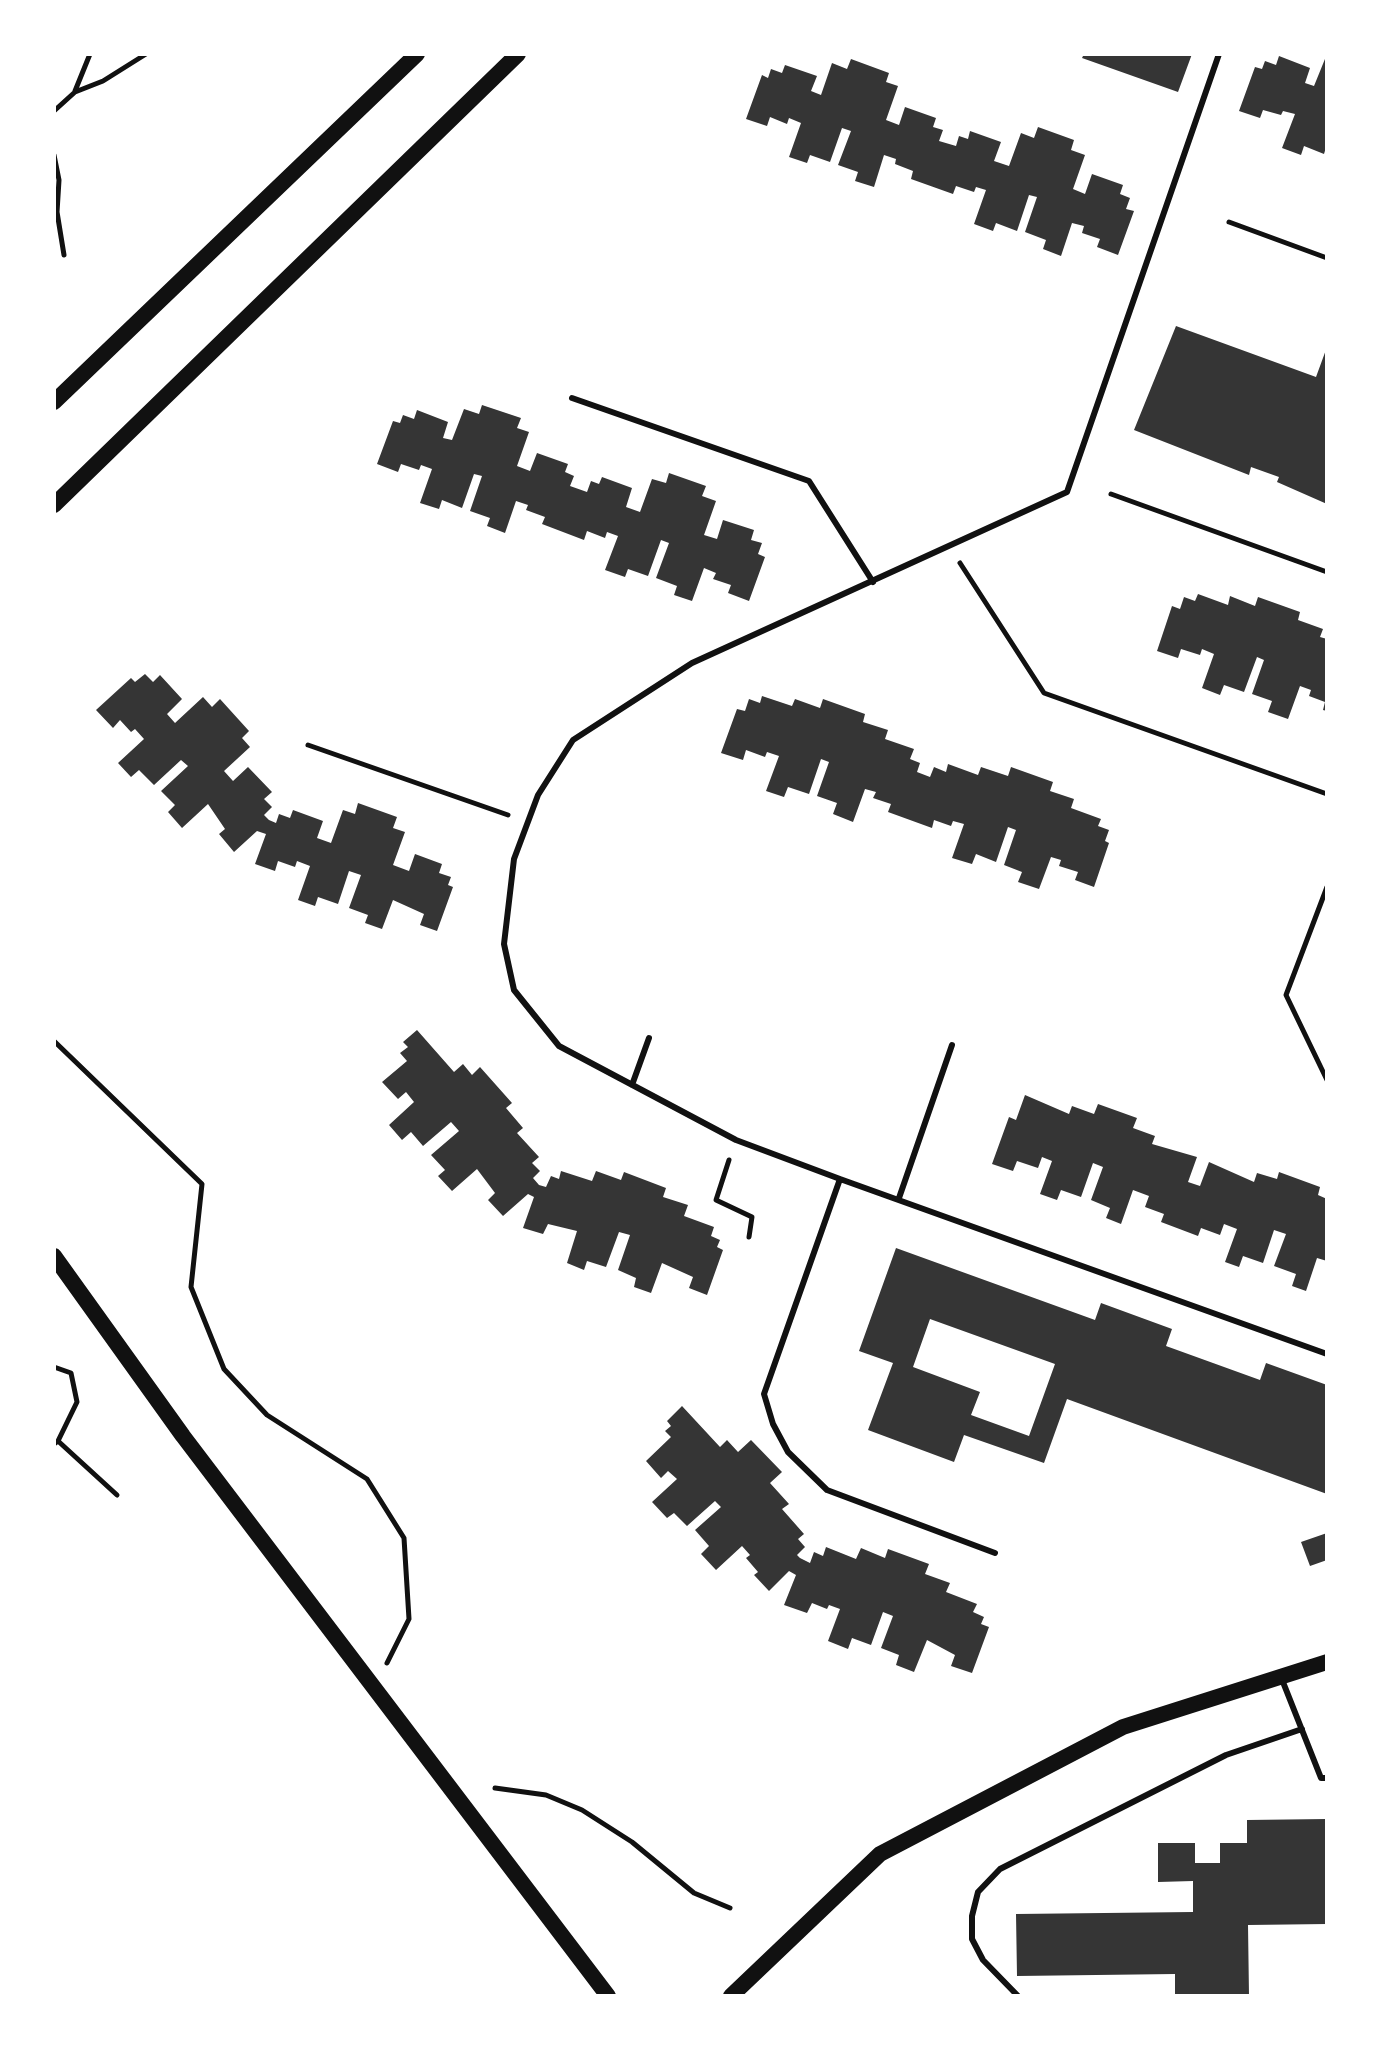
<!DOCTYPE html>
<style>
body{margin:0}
#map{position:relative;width:1381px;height:2050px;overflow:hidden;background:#fff;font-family:"PT Sans",sans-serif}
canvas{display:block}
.frame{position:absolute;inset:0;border:56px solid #fff;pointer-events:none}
</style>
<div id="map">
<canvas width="1381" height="2050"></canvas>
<div class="frame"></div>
</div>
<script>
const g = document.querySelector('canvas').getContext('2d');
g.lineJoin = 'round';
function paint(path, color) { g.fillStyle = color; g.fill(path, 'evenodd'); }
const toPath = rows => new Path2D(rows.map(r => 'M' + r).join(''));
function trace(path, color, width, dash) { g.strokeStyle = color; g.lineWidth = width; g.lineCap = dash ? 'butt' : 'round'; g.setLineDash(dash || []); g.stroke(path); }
const building = toPath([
 [1084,54,1192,54,1178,92,1082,58],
 [1327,54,1327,144,1324,154,1304,146,1301,155,1282,148,1295,114,1283,111,1281,115,1263,110,1260,118,1239,111,1255,67,1262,69,1265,61,1276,65,1279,56,1310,68,1305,83,1314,86],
 [851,59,889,73,886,82,898,86,886,120,899,125,905,107,936,118,933,127,943,130,939,141,956,146,959,136,968,139,970,131,1001,142,994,161,1009,166,1021,133,1034,138,1038,127,1074,140,1071,150,1085,155,1073,189,1085,194,1092,174,1123,185,1120,194,1130,198,1126,209,1134,211,1118,255,1097,247,1100,239,1082,233,1084,226,1072,223,1061,256,1043,249,1046,240,1025,232,1037,197,1029,195,1017,231,996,223,993,231,974,224,986,190,976,187,974,192,956,186,953,194,911,179,913,171,895,164,896,159,884,155,874,187,855,181,858,172,838,165,851,131,842,128,830,162,810,155,807,163,789,157,801,123,789,118,787,124,770,117,767,126,746,119,762,75,768,78,771,69,782,73,785,65,817,76,811,91,821,95,832,63,847,69],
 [1176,326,1316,377,1327,347,1327,504,1277,482,1279,477,1251,467,1249,475,1134,430],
 [482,405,521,418,517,428,529,432,517,466,530,471,537,453,568,464,565,472,574,476,570,486,587,492,591,481,599,484,602,477,632,488,626,507,640,512,652,479,666,483,669,473,706,486,702,496,716,501,704,535,717,539,723,520,754,530,751,540,762,543,758,554,765,557,749,601,728,593,731,585,713,579,716,573,704,568,692,601,674,595,677,586,656,578,669,543,661,540,648,576,628,569,625,577,605,570,618,536,607,532,605,538,587,531,584,540,542,524,545,517,526,510,528,505,516,501,505,533,487,526,490,518,470,511,482,476,474,474,462,508,442,500,439,509,420,503,432,469,421,465,419,470,401,464,398,472,377,464,393,421,400,423,403,415,414,419,417,410,448,422,443,438,452,440,464,409,479,414],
 [1198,594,1228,605,1230,596,1255,606,1258,597,1300,612,1298,620,1323,629,1320,637,1327,639,1327,711,1323,710,1325,702,1309,696,1311,690,1300,686,1288,719,1268,712,1272,701,1252,694,1264,660,1257,657,1244,692,1224,685,1220,695,1202,688,1214,654,1202,649,1200,655,1181,649,1178,658,1157,651,1172,606,1180,609,1184,597,1195,601],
 [145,674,153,682,160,675,182,699,167,714,175,723,203,697,212,707,220,699,249,731,242,738,250,747,224,771,233,781,248,767,272,792,264,799,272,807,264,815,269,820,276,823,279,814,290,818,293,810,323,821,317,838,331,843,343,810,355,814,358,803,397,817,393,828,405,832,393,865,409,871,415,854,442,864,439,873,451,877,448,885,453,887,437,931,420,925,424,914,393,900,382,929,365,923,368,915,349,908,361,875,349,871,338,904,318,897,315,906,298,900,310,866,297,861,295,867,278,861,275,871,255,864,266,834,257,831,234,852,219,834,225,829,208,804,182,828,168,812,175,805,161,791,188,766,181,760,154,785,139,770,131,777,118,763,144,739,135,729,131,732,120,720,113,728,96,710,131,678,135,682],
 [762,696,792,706,795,699,820,708,823,699,865,714,863,722,888,730,885,739,914,749,910,759,920,763,917,772,930,777,934,767,946,772,948,764,978,775,981,767,1008,776,1011,767,1053,782,1050,791,1074,799,1071,808,1101,819,1098,826,1109,830,1105,841,1109,843,1094,887,1075,880,1078,872,1059,866,1061,860,1051,857,1039,889,1018,882,1022,872,1004,865,1016,830,1008,827,996,862,976,854,972,864,952,858,964,824,953,821,951,826,934,820,932,828,888,812,891,804,873,798,876,792,865,789,853,822,833,814,837,803,817,796,829,762,821,759,809,794,788,787,784,797,766,791,779,756,767,752,765,757,746,750,743,760,721,753,737,709,745,711,749,699,760,703],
 [417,1030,454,1072,463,1064,472,1075,480,1067,512,1103,506,1108,523,1128,517,1133,539,1157,532,1163,540,1171,533,1178,539,1185,546,1187,551,1176,559,1179,561,1171,592,1181,596,1171,621,1180,624,1172,666,1188,663,1197,688,1205,684,1216,714,1227,711,1236,720,1240,717,1247,723,1250,707,1295,689,1288,693,1277,662,1263,651,1293,634,1287,636,1278,618,1270,630,1235,619,1232,606,1267,587,1261,584,1270,567,1263,577,1231,548,1224,543,1234,523,1228,534,1197,528,1194,503,1216,488,1200,495,1193,477,1169,452,1191,438,1176,445,1170,431,1155,459,1131,451,1122,423,1146,411,1132,402,1140,389,1125,414,1102,406,1092,398,1099,382,1082,407,1061,400,1053,408,1047,403,1042],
 [1025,1095,1069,1114,1072,1106,1094,1114,1098,1104,1137,1118,1133,1128,1155,1136,1152,1144,1197,1157,1188,1182,1200,1186,1209,1162,1254,1182,1257,1173,1277,1179,1279,1172,1320,1187,1318,1195,1327,1199,1327,1261,1317,1258,1306,1291,1292,1286,1296,1274,1274,1266,1286,1234,1274,1230,1263,1263,1243,1256,1239,1267,1225,1262,1237,1229,1224,1224,1220,1235,1201,1228,1198,1236,1161,1222,1164,1214,1145,1207,1149,1196,1133,1190,1121,1224,1106,1218,1110,1208,1091,1200,1103,1167,1093,1163,1081,1197,1061,1190,1057,1200,1040,1194,1052,1161,1042,1157,1038,1168,1017,1161,1013,1171,992,1164,1009,1117,1016,1120],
 [896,1248,1095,1320,1101,1303,1172,1329,1166,1346,1260,1380,1266,1363,1327,1385,1327,1494,1067,1399,1044,1463,964,1435,954,1462,868,1430,893,1363,859,1351],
 [930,1319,1055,1364,1029,1436,971,1415,980,1392,913,1367],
 [682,1406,720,1447,727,1440,738,1452,751,1440,782,1472,770,1483,789,1504,782,1509,804,1534,798,1539,805,1547,797,1555,800,1558,810,1563,814,1552,823,1556,826,1547,856,1559,861,1548,885,1558,888,1549,929,1564,925,1574,950,1583,946,1592,977,1604,973,1612,984,1617,981,1624,989,1627,972,1673,951,1666,955,1655,927,1640,914,1672,896,1665,899,1655,881,1648,893,1616,883,1612,871,1645,852,1638,848,1649,828,1641,840,1609,829,1605,827,1609,812,1603,807,1613,784,1605,796,1575,789,1571,769,1591,754,1575,758,1572,746,1558,750,1555,742,1546,716,1570,701,1554,709,1546,695,1530,721,1507,715,1501,687,1526,674,1513,667,1518,652,1502,677,1479,668,1471,661,1478,646,1461,671,1437,665,1431,671,1426,667,1421],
 [1327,1533,1327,1560,1310,1566,1301,1542],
 [1327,1819,1327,1924,1248,1925,1249,1996,1175,1996,1175,1974,1017,1976,1016,1914,1193,1912,1193,1881,1158,1882,1158,1843,1195,1843,1195,1863,1220,1863,1220,1843,1247,1843,1247,1820]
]);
const path = toPath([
 [75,91,90,54],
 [54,111,75,92,103,81,146,54],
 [54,155,59,180,57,212,64,255],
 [1229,222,1327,258],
 [1111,494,1327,572],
 [960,563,1044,693,1327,794],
 [308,745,508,815],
 [1327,887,1286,995,1327,1080],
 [54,1041,202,1184,191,1287,224,1369,267,1415,367,1479,404,1538,409,1619,387,1663],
 [729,1160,716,1200,752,1217,749,1237],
 [54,1367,71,1373,77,1402,58,1441],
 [54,1444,58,1441,117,1495],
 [495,1788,546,1795,582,1810,632,1842,694,1893,730,1908]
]);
const service = toPath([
 [572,398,809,481,873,582],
 [632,1085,649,1038],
 [840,1179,736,1140,559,1046,514,990,504,944,514,859,538,795,573,740,692,663,1067,492,1219,54],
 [899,1198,952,1045],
 [995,1553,827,1490,788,1452,773,1424,764,1394,840,1179,1327,1354],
 [1281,1677,1321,1778,1327,1778],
 [1018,1996,983,1960,972,1939,972,1916,978,1892,1000,1869,1226,1755,1302,1729]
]);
const secondary = toPath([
 [54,402,417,54],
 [54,505,518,54],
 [54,1256,183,1436,608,1996],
 [731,1996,880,1854,1123,1727,1327,1662]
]);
paint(building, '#353535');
trace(path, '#111', 5);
trace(service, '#111', 6);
trace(secondary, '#111', 16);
</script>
